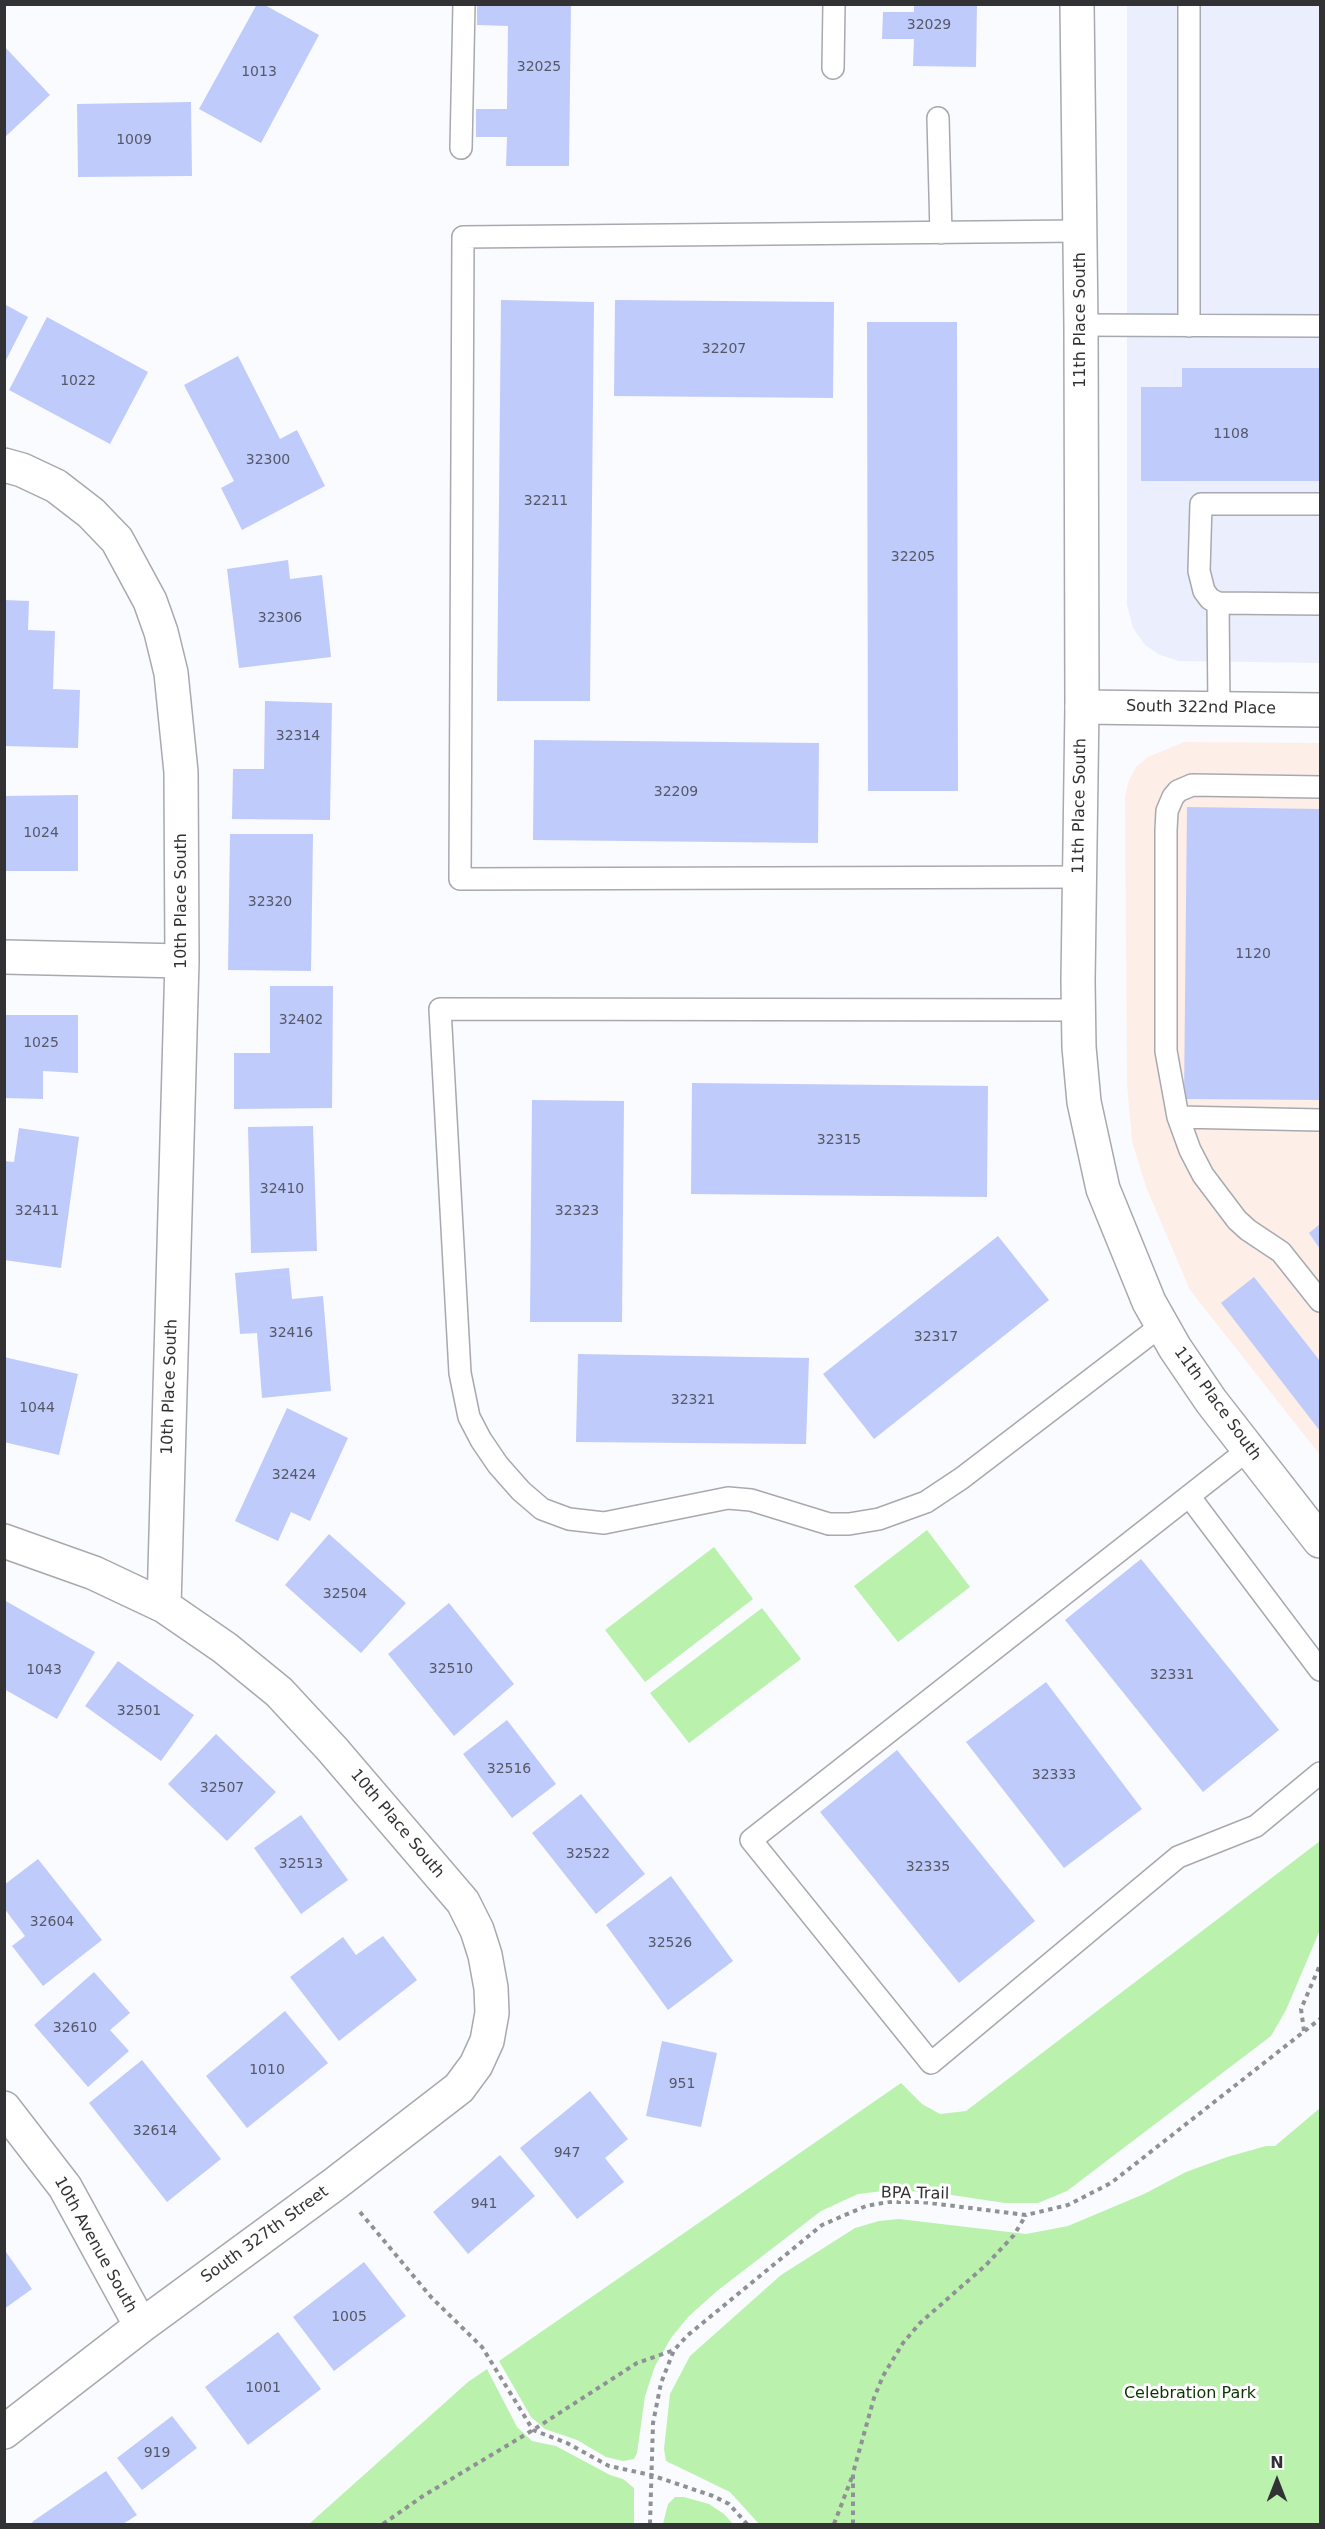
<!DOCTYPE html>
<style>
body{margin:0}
#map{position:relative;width:1325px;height:2529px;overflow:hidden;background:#fafbff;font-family:"DejaVu Sans",sans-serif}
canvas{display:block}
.frame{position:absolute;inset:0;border:6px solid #323235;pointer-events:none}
.north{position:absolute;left:1247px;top:2451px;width:60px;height:60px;-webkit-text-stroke:4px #fff;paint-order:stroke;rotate:0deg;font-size:16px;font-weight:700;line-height:24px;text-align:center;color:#323235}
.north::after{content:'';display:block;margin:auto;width:21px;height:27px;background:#323235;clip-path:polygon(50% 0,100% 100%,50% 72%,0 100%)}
</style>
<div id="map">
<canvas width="1325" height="2529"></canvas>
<div class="frame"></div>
<div class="north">N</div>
</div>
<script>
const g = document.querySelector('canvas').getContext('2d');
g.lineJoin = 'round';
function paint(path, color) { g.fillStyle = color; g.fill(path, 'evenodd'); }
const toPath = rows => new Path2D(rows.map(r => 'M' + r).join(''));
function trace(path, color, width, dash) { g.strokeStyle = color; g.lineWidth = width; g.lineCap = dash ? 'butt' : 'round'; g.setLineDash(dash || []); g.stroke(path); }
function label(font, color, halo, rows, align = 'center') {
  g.font = font + ' "DejaVu Sans",sans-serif'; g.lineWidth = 6; g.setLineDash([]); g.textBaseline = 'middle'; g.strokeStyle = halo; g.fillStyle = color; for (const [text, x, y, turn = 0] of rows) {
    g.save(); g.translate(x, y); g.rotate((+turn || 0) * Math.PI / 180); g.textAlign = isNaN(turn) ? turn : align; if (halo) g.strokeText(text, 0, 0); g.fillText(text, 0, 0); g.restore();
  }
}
const built = toPath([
 [1127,5,1320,5,1320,663,1179,661,1160,655,1145,645,1133,628,1127,605]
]);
const industrial = toPath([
 [1184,742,1320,743,1320,1455,1190,1290,1146,1187,1132,1141,1127,1083,1125,796,1129,780,1137,766,1148,757]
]);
const green = toPath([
 [927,1530,970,1587,898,1642,854,1586],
 [714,1547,753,1599,645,1682,605,1630],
 [762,1608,801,1659,689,1743,650,1693],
 [1320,1841,1320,1930,1286,2010,1271,2036,1067,2191,1038,2203,1005,2203,938,2193,892,2190,858,2194,821,2211,717,2291,688,2317,671,2338,655,2366,645,2396,637,2453,634,2459,623,2461,606,2457,577,2440,545,2429,531,2417,499,2361,901,2083,922,2104,940,2114,966,2111],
 [1320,2108,1320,2524,759,2524,730,2492,666,2461,664,2449,670,2394,690,2356,781,2275,855,2228,879,2221,899,2219,1026,2234,1068,2226,1144,2194,1186,2172,1227,2157,1266,2146,1275,2146],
 [487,2369,517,2427,532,2441,556,2446,610,2475,623,2479,634,2488,634,2524,309,2524,468,2382],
 [675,2497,684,2497,709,2504,724,2514,733,2524,663,2524,668,2504]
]);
const building = toPath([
 [257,4,263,4,319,35,261,143,199,109],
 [477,4,571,4,569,166,506,166,507,137,476,137,476,109,507,109,508,26,477,25],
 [914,4,977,4,976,67,913,66,914,39,882,39,883,12,914,12],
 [4,46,50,95,4,138],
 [191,102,192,176,78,177,77,104],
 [501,300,594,302,590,701,497,701],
 [615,300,834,302,833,398,614,396],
 [4,304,28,317,4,364],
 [47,317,148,372,110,444,9,390],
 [867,322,957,322,958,791,868,791],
 [238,356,280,439,297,430,325,486,242,530,221,488,234,481,184,385],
 [1182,368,1320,368,1320,481,1141,481,1141,387,1182,387],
 [288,560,290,579,322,575,331,657,239,668,227,569],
 [4,600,29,601,28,630,55,631,53,689,80,690,78,748,4,746],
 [265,701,332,703,330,820,232,819,233,769,264,769],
 [534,740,819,743,818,843,533,840],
 [78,795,78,871,4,871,4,796],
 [1187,807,1320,809,1320,1100,1184,1099],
 [230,834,313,834,311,971,228,970],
 [270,986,333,986,332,1108,234,1109,234,1053,270,1053],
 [4,1015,78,1015,78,1073,43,1071,43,1099,4,1098],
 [692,1083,988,1086,987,1197,691,1194],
 [532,1100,624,1101,622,1322,530,1322],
 [313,1126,317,1251,251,1253,248,1127],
 [19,1128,79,1137,61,1268,4,1260,4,1161,14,1162],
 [1320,1224,1320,1249,1309,1233],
 [998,1236,1049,1300,874,1439,823,1374],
 [289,1268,292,1299,323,1296,331,1391,262,1398,257,1333,240,1334,235,1273],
 [1254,1277,1320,1361,1320,1431,1221,1303],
 [578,1354,809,1358,806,1444,576,1442],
 [4,1357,78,1374,59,1455,4,1442],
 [287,1408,348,1438,310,1521,291,1512,278,1541,235,1521],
 [329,1534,406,1603,361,1653,285,1585],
 [1141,1559,1279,1730,1203,1792,1065,1620],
 [4,1600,95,1652,57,1719,4,1689],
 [449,1603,514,1684,454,1736,388,1654],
 [118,1661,194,1715,161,1761,85,1706],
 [1046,1682,1142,1809,1064,1868,966,1742],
 [507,1720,556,1784,512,1818,463,1754],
 [216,1734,276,1792,227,1841,168,1784],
 [897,1750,1035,1921,959,1983,820,1812],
 [581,1794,645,1874,596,1914,532,1833],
 [301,1815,348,1880,301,1914,254,1848],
 [38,1859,102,1940,43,1986,12,1946,25,1936,4,1908,4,1885],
 [671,1876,733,1961,668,2010,606,1925],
 [383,1936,417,1980,339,2041,290,1977,343,1937,356,1955],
 [94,1972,130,2013,110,2030,129,2051,88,2087,34,2025],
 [285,2011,328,2063,247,2128,206,2076],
 [662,2041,717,2053,701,2127,646,2116],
 [142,2060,221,2159,167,2202,89,2103],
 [590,2091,628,2139,605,2158,624,2182,577,2219,520,2148],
 [500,2155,535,2196,468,2254,433,2212],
 [4,2249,32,2289,4,2309],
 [364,2262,406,2316,334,2371,293,2317],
 [278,2332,321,2389,248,2445,205,2387],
 [172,2416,197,2448,142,2490,117,2458],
 [106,2471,137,2515,123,2524,34,2524,32,2522]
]);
const path = toPath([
 [1304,2031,1301,2009,1320,1965],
 [360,2212,431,2297,482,2347,533,2430,567,2443,609,2466,651,2475,713,2496,729,2504,747,2524],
 [383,2524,423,2496,533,2430,637,2363,674,2350],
 [650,2524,653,2423,661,2383,674,2350,688,2335,822,2225,866,2206,888,2202,922,2202,1026,2215,1068,2205,1111,2183,1320,2019],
 [834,2524,852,2477],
 [853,2524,853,2473,874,2398,883,2376,903,2343,920,2323,986,2265,1014,2235,1026,2215]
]);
const service = toPath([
 [833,68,834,4],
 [938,118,941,233],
 [461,148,464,4],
 [1081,325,1320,326],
 [1189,326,1189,4],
 [1320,504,1201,504,1199,571,1204,591,1210,599,1218,603,1320,604],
 [1218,603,1219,708],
 [1320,787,1192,785,1178,791,1173,797,1167,811,1166,830,1166,1051,1178,1117,1190,1150,1203,1175,1237,1220,1248,1230,1281,1252,1320,1301],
 [1079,877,460,879,463,237,1080,231],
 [1078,1010,440,1009,460,1373,469,1417,481,1440,498,1465,521,1491,542,1509,569,1519,604,1523,728,1498,751,1500,829,1524,849,1524,879,1519,926,1502,962,1478,1162,1325],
 [1178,1117,1320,1120],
 [1249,1449,751,1840,931,2063,1178,1857,1256,1826,1320,1773],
 [1189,1496,1320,1670]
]);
const minor = toPath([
 [4,465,22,470,56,486,91,513,117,540,150,601,161,632,171,673,181,772,182,961,164,1606,225,1648,279,1692,332,1749,463,1902,477,1930,485,1955,491,1988,492,2013,487,2041,476,2065,459,2088,336,2183,141,2326,4,2432],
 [1082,707,1320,710],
 [4,957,182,961],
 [4,1541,94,1573,164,1606],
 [4,2108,65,2187,141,2326]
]);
const tertiary = toPath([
 [1077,4,1081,325,1082,707,1078,981,1079,1047,1084,1102,1103,1189,1149,1302,1175,1348,1211,1401,1320,1541]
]);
const numberNames = [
 ["32029",929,25],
 ["32025",539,67],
 ["1013",259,72],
 ["1009",134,140],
 ["32207",724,349],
 ["1022",78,381],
 ["1108",1231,434],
 ["32300",268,460],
 ["32211",546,501],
 ["32205",913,557],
 ["32306",280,618],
 ["32314",298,736],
 ["32209",676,792],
 ["1024",41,833],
 ["32320",270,902],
 ["1120",1253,954],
 ["32402",301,1020],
 ["1025",41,1043],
 ["32315",839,1140],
 ["32410",282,1189],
 ["32411",37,1211],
 ["32323",577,1211],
 ["32416",291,1333],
 ["32317",936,1337],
 ["32321",693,1400],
 ["1044",37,1408],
 ["32424",294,1475],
 ["32504",345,1594],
 ["32510",451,1669],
 ["1043",44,1670],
 ["32331",1172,1675],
 ["32501",139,1711],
 ["32516",509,1769],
 ["32333",1054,1775],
 ["32507",222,1788],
 ["32522",588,1854],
 ["32513",301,1864],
 ["32335",928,1867],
 ["32604",52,1922],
 ["32526",670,1943],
 ["32610",75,2028],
 ["1010",267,2070],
 ["951",682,2084],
 ["32614",155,2131],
 ["947",567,2153],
 ["941",484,2204],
 ["1005",349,2317],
 ["1001",263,2388],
 ["919",157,2453]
];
const streetNames = [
 ["11th Place South",1081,320,-90],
 ["South 322nd Place",1201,708,1],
 ["11th Place South",1080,806,-89],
 ["10th Place South",182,901,-90],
 ["10th Place South",170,1387,-88],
 ["11th Place South",1217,1404,54],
 ["10th Place South",397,1824,50],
 ["BPA Trail",915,2194,1],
 ["South 327th Street",265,2235,-36],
 ["10th Avenue South",95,2245,61]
];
const parkNames = [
 ["Celebration Park",1190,2394]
];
paint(built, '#ebeefc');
paint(industrial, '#fdeee8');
paint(green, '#b9f1ad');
paint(building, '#bfcbfb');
trace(service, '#a8a9af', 24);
trace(minor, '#a8a9af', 36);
trace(tertiary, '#a8a9af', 36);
trace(path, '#909194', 4, [4.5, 4.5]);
trace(service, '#fff', 21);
trace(minor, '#fff', 33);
trace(tertiary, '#fff', 33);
label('14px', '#555866', null, numberNames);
label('16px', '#323235', '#fff', streetNames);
label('16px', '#0c3303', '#fff', parkNames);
</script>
